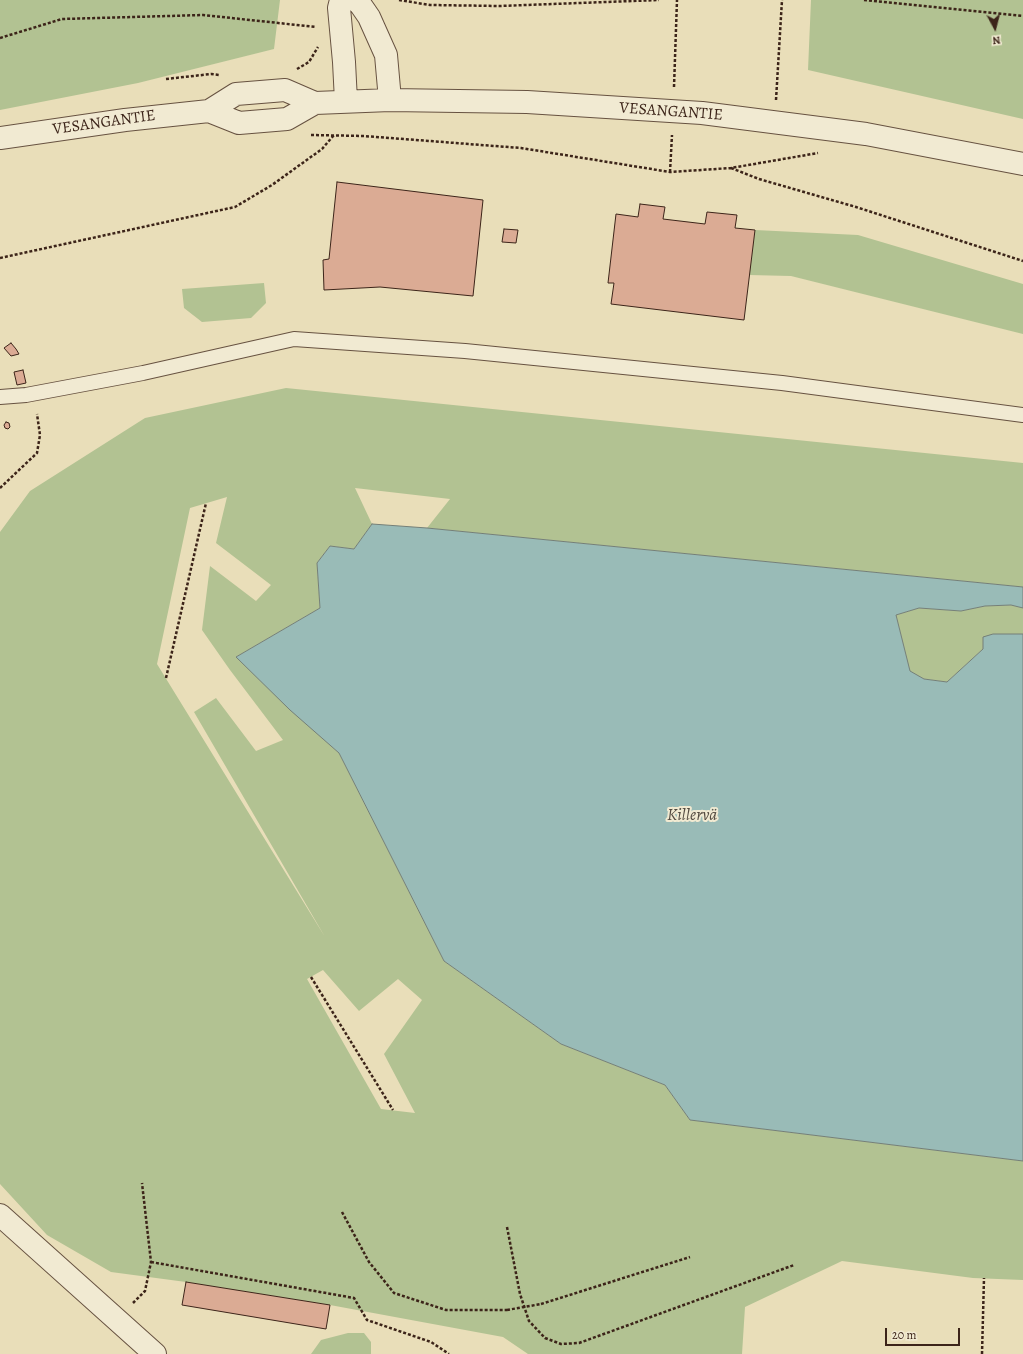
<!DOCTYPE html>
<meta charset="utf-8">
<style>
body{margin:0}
#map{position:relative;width:1023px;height:1354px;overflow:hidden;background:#e9deb9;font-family:Alegreya,serif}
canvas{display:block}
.north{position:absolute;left:975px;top:8px;width:40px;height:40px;-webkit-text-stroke:3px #f1ead2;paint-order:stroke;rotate:173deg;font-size:11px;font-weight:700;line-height:16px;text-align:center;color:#3c2419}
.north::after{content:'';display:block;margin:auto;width:14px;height:18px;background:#3c2419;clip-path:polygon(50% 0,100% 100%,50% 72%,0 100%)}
.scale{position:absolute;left:885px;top:1328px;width:75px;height:18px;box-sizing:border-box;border:2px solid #3c2419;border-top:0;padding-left:5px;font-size:12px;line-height:14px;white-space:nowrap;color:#3c2419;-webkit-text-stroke:3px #f1ead2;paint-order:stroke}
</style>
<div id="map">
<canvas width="1023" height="1354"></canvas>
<div class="north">N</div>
<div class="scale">20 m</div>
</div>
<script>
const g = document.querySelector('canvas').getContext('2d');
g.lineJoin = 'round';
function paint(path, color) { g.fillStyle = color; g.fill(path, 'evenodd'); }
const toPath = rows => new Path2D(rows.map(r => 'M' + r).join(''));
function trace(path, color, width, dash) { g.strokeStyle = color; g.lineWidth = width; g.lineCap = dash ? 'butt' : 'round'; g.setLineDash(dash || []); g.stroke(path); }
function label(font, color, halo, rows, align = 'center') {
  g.font = font + ' Alegreya,serif'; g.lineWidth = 4; g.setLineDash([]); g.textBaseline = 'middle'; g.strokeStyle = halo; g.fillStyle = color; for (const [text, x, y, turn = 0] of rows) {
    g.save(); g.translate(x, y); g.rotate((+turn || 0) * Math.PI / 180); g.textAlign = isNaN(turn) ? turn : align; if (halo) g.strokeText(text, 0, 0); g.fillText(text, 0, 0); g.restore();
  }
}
const green = toPath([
 [0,0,280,0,274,49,138,83,0,110],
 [811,0,1023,0,1023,119,808,70],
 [755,230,858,235,1023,284,1023,334,791,276,749,275],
 [264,283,266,303,251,318,202,322,184,308,182,289],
 [286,388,1023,463,1023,587,427,528,450,499,355,488,372,524,354,549,330,546,317,563,320,608,236,657,339,753,444,961,561,1044,665,1085,690,1120,1023,1161,1023,1280,973,1278,842,1261,745,1307,742,1354,528,1354,503,1337,330,1305,186,1282,111,1272,47,1235,0,1184,0,532,30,491,145,418],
 [227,497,216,543,271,585,256,601,210,566,202,630,230,670,283,740,256,751,216,698,194,712,325,937,157,664,190,508],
 [323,970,359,1011,398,979,422,1000,384,1054,415,1113,381,1109,307,979],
 [1011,605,1023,608,1023,634,993,634,983,649,947,682,924,679,910,672,896,615,919,608,961,611,985,606],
 [348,1333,364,1333,371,1342,371,1354,311,1354,321,1340]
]);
const water = toPath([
 [372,524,427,528,1023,587,1023,608,1011,605,985,606,961,611,919,608,896,615,910,671,924,679,947,682,983,649,983,637,993,634,1023,634,1023,1161,690,1120,665,1085,561,1044,444,961,339,753,290,710,236,657,320,608,317,563,330,546,354,549,372,524]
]);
const building = toPath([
 [337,182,483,200,473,296,380,287,324,290,323,260,329,259,337,182],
 [640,204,665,207,663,219,705,224,707,212,737,215,735,228,755,230,744,320,611,304,614,283,608,283,616,214,638,217,640,204],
 [504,229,518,230,516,243,502,242,504,229],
 [11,343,16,349,19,354,11,356,4,348,11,343],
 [23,370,26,383,17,385,14,372,23,370],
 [6,422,9,423,10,427,8,429,5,428,4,425,6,422],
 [186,1282,330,1305,326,1329,182,1305,186,1282]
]);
const path = toPath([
 [399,0,430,5,500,6,659,0],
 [864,0,1023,16],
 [0,38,62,19,203,15,316,27],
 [297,69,309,62,318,47],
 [166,79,211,74,219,75],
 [674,87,677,0],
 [776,100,782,0],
 [311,135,364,136,521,148,670,172,731,168,818,153],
 [731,168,759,179,856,207,1023,261],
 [670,172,672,135],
 [0,258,235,207,272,185,322,149,334,135],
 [0,488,37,453,40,435,37,414],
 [166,678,206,503],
 [311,977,393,1110],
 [342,1212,369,1262,394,1293,446,1310,507,1310],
 [507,1227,520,1294,529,1321,545,1338,561,1344,579,1343,794,1265],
 [151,1262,354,1298,367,1320,431,1342,449,1354],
 [133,1303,145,1291,151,1262,142,1183],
 [541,1304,690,1257],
 [982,1354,984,1278]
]);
const service = toPath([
 [0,397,26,395,143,373,294,339,465,351,782,383,1023,415]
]);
const minor = toPath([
 [0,1215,155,1354]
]);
const tertiary = toPath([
 [341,0,339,8,344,62,346,101],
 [355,0,360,4,369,17,386,55,390,100],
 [209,111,239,123,287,119,315,103],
 [0,138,125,120,209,111,236,94,285,90,315,103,390,100,527,102,702,113,866,134,1023,164]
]);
const pathBridge = toPath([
 [507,1310,541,1304]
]);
const streetNames = [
 ["VESANGANTIE",671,112,4],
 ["VESANGANTIE",104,123,-8]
];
const waterNames = [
 ["Killervä",692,816]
];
paint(green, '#b2c292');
paint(water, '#99bbb7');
trace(water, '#747f78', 1);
paint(building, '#dbab94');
trace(building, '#3c2419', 1);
trace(service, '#675241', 16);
trace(minor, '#675241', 24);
trace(tertiary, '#675241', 24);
trace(path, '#3c2419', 2.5, [3, 2]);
trace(service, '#f1ead2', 14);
trace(minor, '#f1ead2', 22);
trace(tertiary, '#f1ead2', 22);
trace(pathBridge, '#3c2419', 2.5, [3, 2]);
label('16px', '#3c2419', '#f1ead2', streetNames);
label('italic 17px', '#534a40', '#f1ead2', waterNames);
</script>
